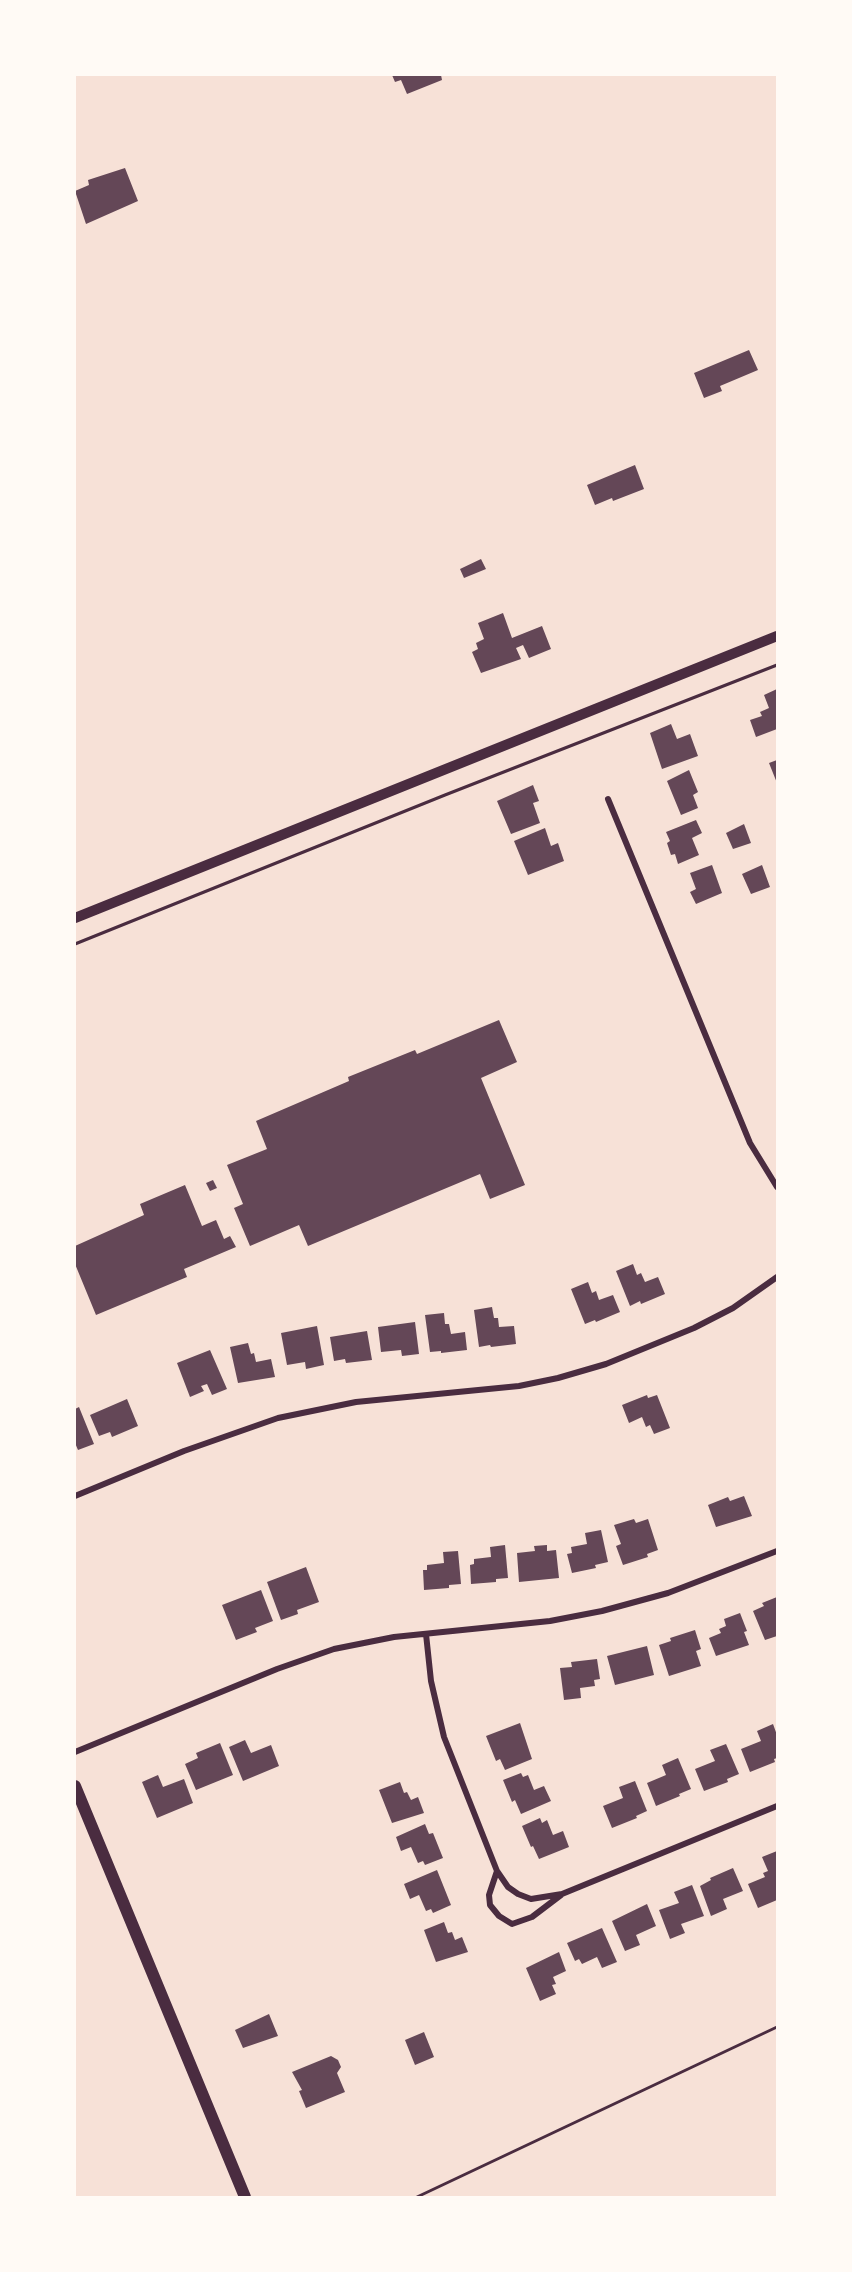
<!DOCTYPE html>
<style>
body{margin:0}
#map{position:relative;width:852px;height:2272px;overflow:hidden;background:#f7e1d7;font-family:"Fira Sans Condensed",sans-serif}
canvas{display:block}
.frame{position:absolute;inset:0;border:76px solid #fffaf5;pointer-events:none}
</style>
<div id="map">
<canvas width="852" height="2272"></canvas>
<div class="frame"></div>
</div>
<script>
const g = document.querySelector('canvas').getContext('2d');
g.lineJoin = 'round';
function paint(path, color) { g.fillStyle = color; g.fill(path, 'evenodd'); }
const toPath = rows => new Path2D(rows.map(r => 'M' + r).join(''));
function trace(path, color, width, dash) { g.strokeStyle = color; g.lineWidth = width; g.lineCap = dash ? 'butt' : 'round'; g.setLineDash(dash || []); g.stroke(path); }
const building = toPath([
 [392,75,441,75,442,80,407,94,401,80,395,82],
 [125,168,138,201,86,224,75,191,89,185,88,180],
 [749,350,758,370,720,386,722,391,704,398,694,373],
 [635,465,644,489,613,501,612,498,595,505,587,485],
 [481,559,486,569,464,578,460,569],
 [503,613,512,638,542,626,551,649,529,658,523,645,516,648,521,659,481,673,472,652,478,649,476,643,484,639,478,623],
 [777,689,777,729,756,737,750,720,762,716,760,712,769,708,764,695],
 [671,724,677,739,690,734,698,756,662,769,650,733],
 [777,760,777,783,769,763],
 [689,770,698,792,693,795,698,808,681,815,667,781],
 [533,785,539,801,533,803,540,823,511,834,497,801],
 [696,820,702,833,692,838,699,855,678,864,675,854,671,855,667,843,670,841,666,832],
 [744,824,751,843,733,849,726,833],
 [545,828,551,846,558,843,564,861,528,875,514,841],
 [712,865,722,893,696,904,690,892,696,889,690,873],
 [762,865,770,887,751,894,742,874],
 [499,1020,517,1062,481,1078,525,1185,490,1199,480,1174,308,1246,299,1225,250,1246,234,1208,243,1204,227,1165,267,1149,256,1121,349,1081,348,1077,415,1050,417,1054],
 [213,1180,217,1188,210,1191,206,1183],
 [185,1185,202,1226,216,1220,224,1239,230,1236,236,1247,184,1269,187,1277,96,1315,75,1264,75,1246,144,1215,140,1204],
 [633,1264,637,1275,641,1273,645,1282,658,1277,665,1294,641,1304,640,1301,630,1306,616,1271],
 [588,1282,592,1293,596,1291,599,1300,613,1295,620,1312,596,1322,595,1320,585,1324,571,1289],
 [492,1307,494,1318,498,1318,499,1327,514,1326,516,1344,491,1347,490,1345,479,1347,474,1310],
 [444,1313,445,1324,449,1324,451,1334,465,1332,467,1350,441,1353,441,1351,430,1352,425,1315],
 [415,1322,419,1354,402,1356,401,1350,381,1352,378,1327],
 [317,1326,324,1365,306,1369,305,1362,287,1365,281,1333],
 [367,1331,372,1360,346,1363,345,1359,334,1361,330,1337],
 [248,1343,251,1354,254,1353,256,1362,271,1359,275,1377,238,1383,230,1347],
 [210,1350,227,1389,212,1395,207,1384,201,1386,204,1391,190,1397,177,1363],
 [647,1395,648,1398,657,1395,670,1428,654,1434,650,1425,646,1427,642,1417,629,1423,622,1405],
 [127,1399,138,1426,112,1437,110,1432,99,1436,90,1415],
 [79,1407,94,1444,78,1450,75,1443,75,1409],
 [744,1496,752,1516,716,1527,708,1505,728,1497,730,1501],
 [634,1519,636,1523,648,1519,658,1550,647,1554,648,1557,623,1565,616,1546,621,1544,614,1525],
 [601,1530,608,1562,595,1565,596,1568,572,1573,567,1554,572,1553,571,1547,587,1544,585,1533],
 [505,1545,508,1578,496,1579,496,1582,471,1584,470,1565,474,1564,474,1559,491,1557,490,1547],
 [547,1545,547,1551,556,1550,559,1578,519,1582,517,1553,535,1551,534,1546],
 [458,1551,461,1584,449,1585,449,1588,424,1590,423,1570,427,1570,427,1565,444,1563,443,1552],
 [306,1567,319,1602,297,1610,298,1614,281,1620,267,1582],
 [261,1590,273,1621,255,1628,257,1632,236,1640,222,1605],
 [777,1597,777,1636,765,1640,753,1611,764,1606,762,1603],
 [740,1613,747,1631,744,1632,749,1645,716,1656,709,1638,721,1633,719,1629,726,1626,724,1619],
 [695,1630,701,1649,696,1651,701,1666,669,1676,659,1645,671,1641,670,1638],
 [647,1646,654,1675,615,1685,607,1656],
 [597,1659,600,1679,594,1680,595,1686,580,1688,581,1698,564,1700,560,1668,572,1667,571,1662],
 [520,1723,532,1759,505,1770,500,1759,496,1761,486,1736],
 [773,1724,777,1735,777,1758,774,1759,775,1762,750,1772,741,1749,761,1741,757,1731],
 [245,1740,251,1753,271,1745,279,1766,243,1781,229,1747],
 [220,1743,233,1775,196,1790,185,1764,198,1758,196,1753],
 [726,1744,739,1774,727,1779,728,1782,704,1791,695,1769,715,1761,710,1750],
 [678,1758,691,1789,679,1794,680,1796,656,1806,647,1783,666,1775,662,1765],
 [521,1773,523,1777,528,1775,534,1790,544,1786,551,1801,521,1814,515,1800,512,1802,503,1780],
 [158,1775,163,1787,184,1779,193,1803,157,1818,142,1782],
 [635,1781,647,1811,636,1816,637,1818,612,1828,603,1806,623,1798,619,1787],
 [400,1782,404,1793,407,1792,411,1800,418,1797,424,1813,392,1823,379,1790],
 [540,1818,542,1823,547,1820,553,1835,563,1831,569,1847,539,1859,533,1846,531,1847,522,1826],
 [425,1824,429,1834,433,1833,443,1858,425,1865,423,1861,418,1863,411,1847,401,1851,396,1837],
 [777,1851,777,1900,758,1908,748,1884,765,1877,763,1873,768,1871,762,1857],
 [733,1868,743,1891,723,1899,727,1909,711,1916,700,1886,711,1880,710,1878],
 [437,1870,451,1905,433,1913,431,1909,426,1911,419,1895,410,1899,404,1884],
 [692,1885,704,1916,681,1924,685,1933,670,1939,659,1910,679,1903,674,1892],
 [647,1904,656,1926,636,1935,640,1945,625,1951,612,1921],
 [444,1922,448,1933,452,1932,455,1940,462,1937,468,1952,436,1962,424,1930],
 [602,1928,617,1962,602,1968,597,1957,582,1964,579,1959,575,1961,567,1943],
 [559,1952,566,1971,553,1977,556,1984,552,1985,556,1994,540,2001,526,1968],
 [269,2014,278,2036,243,2048,235,2030],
 [424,2032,434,2057,415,2065,405,2040],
 [331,2056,338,2060,341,2067,337,2073,345,2092,306,2108,299,2091,302,2090,292,2072]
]);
const path = toPath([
 [75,944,445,795,777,665],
 [417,2197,777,2027]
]);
const minor = toPath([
 [608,799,750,1143,777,1187],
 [75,1496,184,1451,278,1418,356,1402,519,1386,558,1378,606,1364,694,1328,733,1308,777,1277],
 [426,1634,431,1681,444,1737,497,1871,508,1887,518,1894,531,1899,562,1894,777,1806],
 [75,1752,277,1669,334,1649,394,1637,550,1621,602,1611,668,1593,777,1551],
 [497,1871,489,1895,490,1905,499,1916,512,1924,532,1917,561,1895]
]);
const tertiary = toPath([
 [75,918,777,636]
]);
const secondary = toPath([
 [75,1786,245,2197]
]);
paint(building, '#644757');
trace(path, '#4a2c40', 3);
trace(minor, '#4a2c40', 6);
trace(tertiary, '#4a2c40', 10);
trace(secondary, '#4a2c40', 12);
</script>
